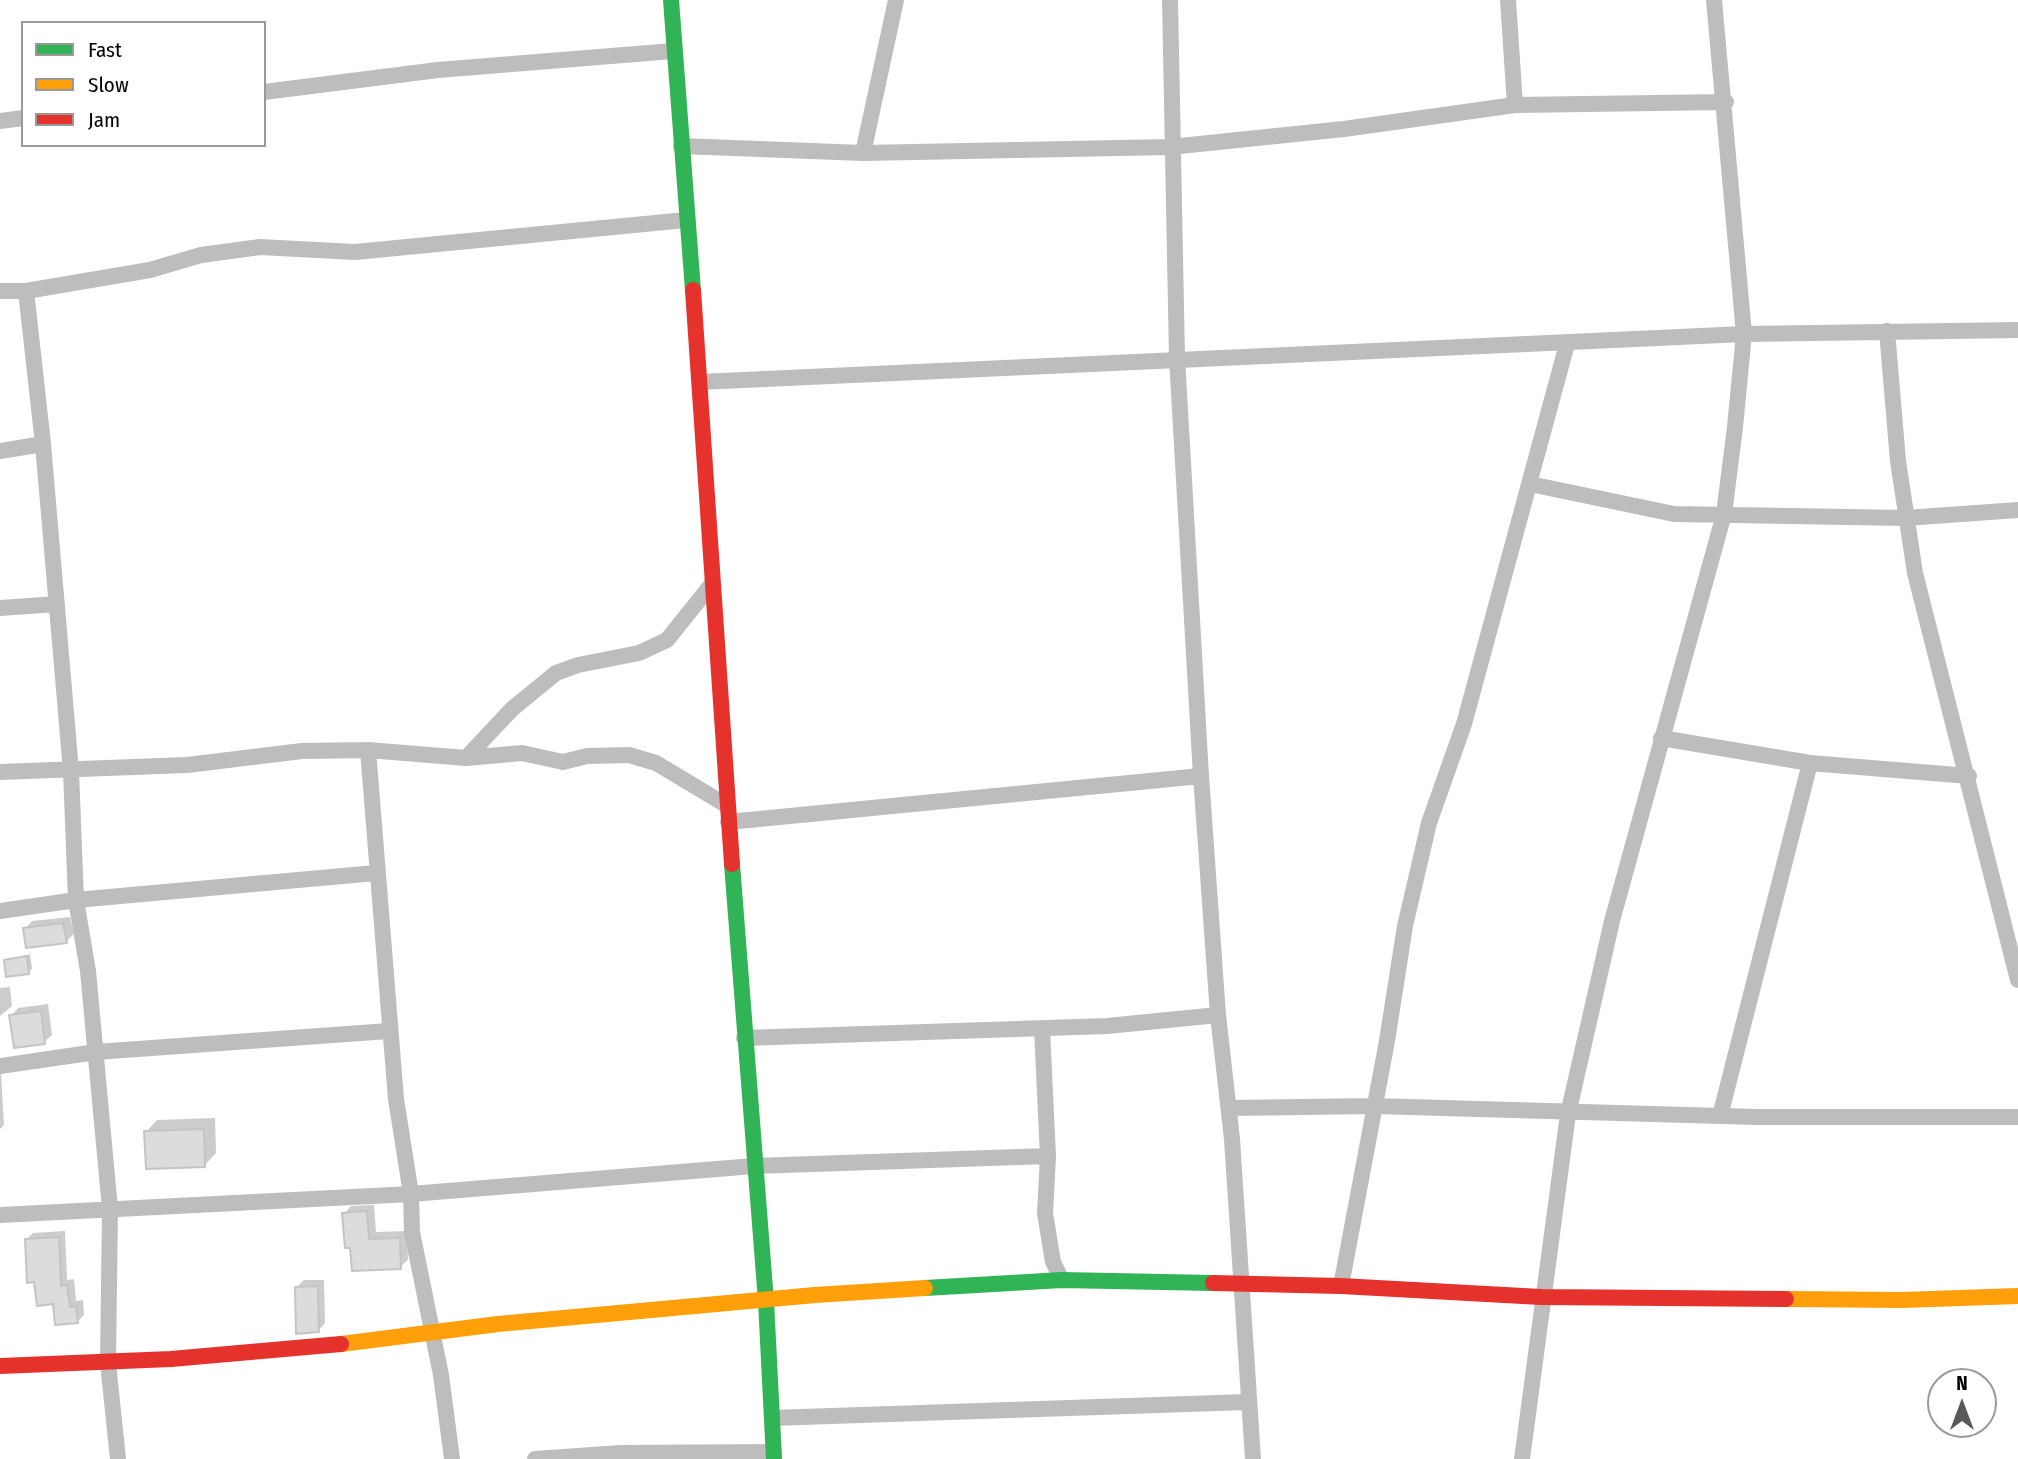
<!DOCTYPE html>
<style>
body{margin:0}
#map{position:relative;width:2018px;height:1459px;overflow:hidden;background:#fff;font-family:"Fira Sans Condensed",sans-serif}
canvas{display:block}
.legend{position:absolute;left:21px;top:21px;width:245px;height:126px;box-sizing:border-box;background:#fff;border:2px solid #999;margin:0;padding:9px 12px;list-style:none;font-size:21px;color:#000}
.legend li{display:flex;align-items:center;gap:14px;height:35px}
.legend b{width:35px;border:2px solid #999}
.north{position:absolute;left:1927px;top:1368px;width:70px;height:70px;box-sizing:border-box;background:#fff;border:2px solid #999;border-radius:50%;rotate:0deg;font-size:19px;font-weight:700;line-height:28px;text-align:center;color:#000}
.north::after{content:'';display:block;margin:auto;width:24px;height:32px;background:#595959;clip-path:polygon(50% 0,100% 100%,50% 72%,0 100%)}
</style>
<div id="map">
<canvas width="2018" height="1459"></canvas>
<ul class="legend">
<li><b style="height:9px;background:#30b455"></b>Fast</li>
<li><b style="height:9px;background:#ff9f0a"></b>Slow</li>
<li><b style="height:9px;background:#e5322d"></b>Jam</li>
</ul>
<div class="north">N</div>
</div>
<script>
const g = document.querySelector('canvas').getContext('2d');
g.lineJoin = 'round';
function paint(path, color) { g.fillStyle = color; g.fill(path, 'evenodd'); }
const toPath = rows => new Path2D(rows.map(r => 'M' + r).join(''));
function trace(path, color, width, dash) { g.strokeStyle = color; g.lineWidth = width; g.lineCap = dash ? 'butt' : 'round'; g.setLineDash(dash || []); g.stroke(path); }
const shadow = toPath([
 [70,917,74,934,66,942,25,929,32,921],
 [30,954,32,969,29,972,6,960],
 [10,987,12,1006,0,1016,0,988],
 [48,1004,52,1035,44,1042,11,1016,18,1008],
 [1,1073,4,1125,0,1129,0,1073],
 [215,1118,216,1153,205,1165,146,1132,157,1120],
 [374,1205,376,1232,407,1231,408,1260,400,1267,352,1246,344,1214,351,1206],
 [65,1231,67,1280,74,1279,76,1301,83,1300,84,1315,78,1321,55,1302,27,1239,33,1233],
 [304,1280,324,1280,325,1323,318,1331,296,1288]
]);
const building = toPath([
 [63,923,67,943,26,948,23,928,63,923],
 [27,956,29,974,6,977,4,960,27,956],
 [41,1011,45,1044,14,1048,9,1015,41,1011],
 [204,1129,205,1167,146,1169,144,1131,204,1129],
 [367,1211,369,1239,400,1238,401,1269,352,1271,350,1248,345,1248,342,1213,367,1211],
 [59,1237,61,1286,67,1285,70,1307,76,1306,78,1323,55,1325,53,1304,37,1306,34,1282,27,1283,25,1239,59,1237],
 [318,1286,319,1332,296,1334,295,1287,318,1286]
]);
const street = toPath([
 [1170,0,1177,358,1201,776,1218,1015,1232,1139,1253,1459],
 [1508,0,1515,105],
 [264,92,438,70,673,51],
 [0,121,23,118],
 [681,146,863,153,1170,147,1344,129,1515,105,1726,102],
 [863,153,896,0],
 [0,291,26,291],
 [1887,331,1898,461,1915,573,2018,980],
 [700,382,1744,334,2018,330],
 [43,444,71,771,76,900,88,971,110,1209,108,1363,118,1459],
 [0,451,43,444,26,291,150,270,201,255,260,247,355,252,686,220],
 [1530,484,1674,514,1906,518,2018,510],
 [0,608,57,604],
 [1661,738,1810,763],
 [368,750,396,1099,411,1194,412,1232,441,1375,452,1459],
 [466,758,522,753,563,762,587,756,629,755,656,763,726,805],
 [0,772,187,765,302,751,368,750,466,758,512,709,556,673,578,665,639,653,667,640,711,585],
 [728,822,1201,776],
 [0,911,76,900,376,873],
 [1042,1029,1048,1156,1045,1213,1053,1262,1062,1280],
 [744,1038,1107,1026,1218,1015],
 [0,1066,96,1052,389,1031],
 [1230,1108,1374,1106,1757,1117,2018,1117],
 [1720,1116,1810,763,1969,776],
 [0,1215,411,1194,754,1166,1048,1156],
 [1341,1286,1387,1041,1405,926,1429,823,1464,724,1567,344],
 [772,1418,1247,1402],
 [535,1459,621,1453,774,1452],
 [1522,1459,1568,1114,1612,921,1724,514,1735,427,1744,334,1714,0]
]);
const fast = toPath([
 [671,0,693,290],
 [732,864,766,1301,774,1459],
 [925,1288,1062,1280,1213,1283]
]);
const slow = toPath([
 [1786,1299,1902,1300,2018,1296],
 [341,1344,498,1324,815,1295,925,1288]
]);
const jam = toPath([
 [693,290,732,864],
 [1213,1283,1341,1286,1541,1297,1786,1299],
 [0,1366,171,1359,341,1344]
]);
paint(shadow, '#0003');
paint(building, '#dcdcdc');
trace(building, '#c4c4c4', 2);
trace(street, '#bdbdbd', 16);
trace(fast, '#30b455', 16);
trace(slow, '#ff9f0a', 16);
trace(jam, '#e5322d', 16);
</script>
